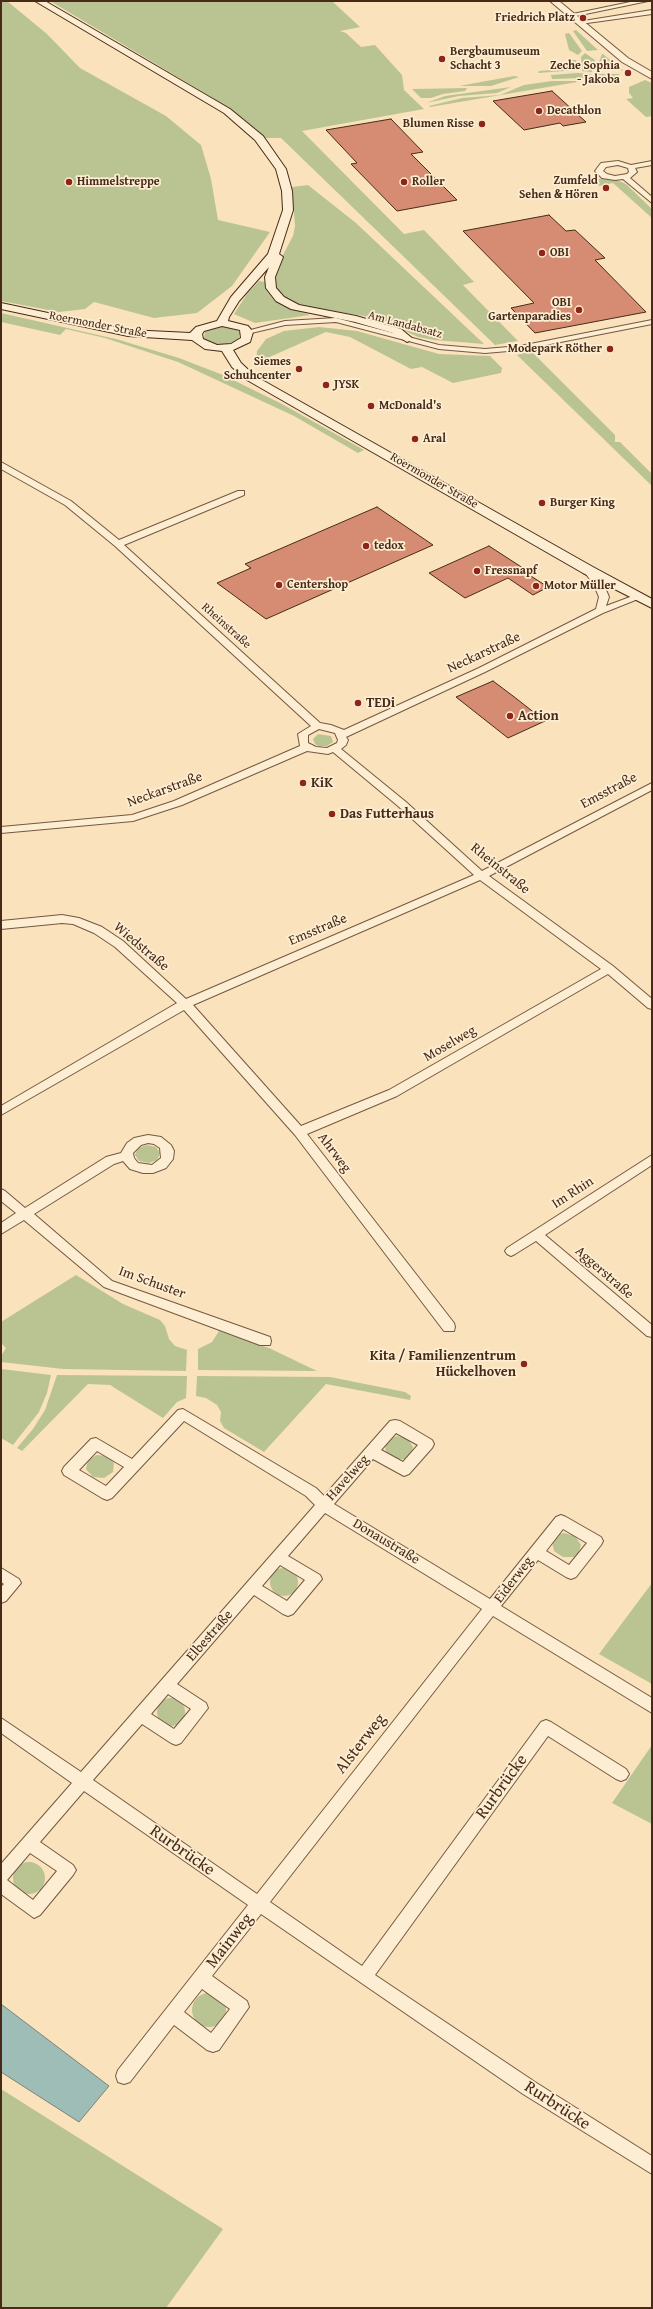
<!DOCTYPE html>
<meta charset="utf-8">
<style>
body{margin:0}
#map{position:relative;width:653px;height:2309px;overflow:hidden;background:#fae3bc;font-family:"Gentium Book Plus",serif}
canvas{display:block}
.frame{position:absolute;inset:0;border:2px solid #472a17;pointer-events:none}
</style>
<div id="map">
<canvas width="653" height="2309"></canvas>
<div class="frame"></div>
</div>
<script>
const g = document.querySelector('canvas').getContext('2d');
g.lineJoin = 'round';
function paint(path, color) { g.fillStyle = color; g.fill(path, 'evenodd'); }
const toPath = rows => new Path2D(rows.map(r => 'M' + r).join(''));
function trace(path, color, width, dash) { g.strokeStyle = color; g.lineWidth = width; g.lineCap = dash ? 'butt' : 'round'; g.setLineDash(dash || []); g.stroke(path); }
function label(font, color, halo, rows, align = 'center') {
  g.font = font + ' "Gentium Book Plus",serif'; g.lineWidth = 3.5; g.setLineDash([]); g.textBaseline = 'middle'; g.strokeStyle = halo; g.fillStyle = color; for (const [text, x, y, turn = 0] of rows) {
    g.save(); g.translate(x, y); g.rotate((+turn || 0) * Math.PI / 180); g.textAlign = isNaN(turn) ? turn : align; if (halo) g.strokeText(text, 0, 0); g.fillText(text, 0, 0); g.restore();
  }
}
const green = toPath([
 [1,1,7,1,47,34,80,68,166,116,201,145,211,179,218,220,270,232,232,286,197,313,154,318,94,302,85,309,59,312,1,301],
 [50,1,332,1,360,27,340,31,346,33,361,47,375,45,402,75,404,90,424,109,302,131,404,234,424,230,474,282,463,285,518,341,495,345,281,138,265,138,237,114,208,95],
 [576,30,598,50,587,51,573,31],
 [569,33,582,51,578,55,569,50,565,34],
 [585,53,595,60,592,72,582,71,581,57],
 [602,54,603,54,624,71,599,62],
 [572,60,576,60,577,70,538,73,539,71,563,69],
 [577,73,592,74,582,78,552,79,551,75],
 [598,74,620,74,619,75,430,107,429,106,462,98,500,95,524,85,552,81,584,81],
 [514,76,519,77,491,86,459,86],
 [645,80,652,83,652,116,646,117,626,99,633,98,629,93,629,87],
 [511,87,497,93,459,96,426,103,445,96],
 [467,88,465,91,443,94,431,98,421,98,412,89],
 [591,178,617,180,626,184,652,209,652,218,613,183,599,186],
 [308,185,356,223,484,344,434,340,418,337,393,325,364,316,326,310,314,310,291,302,277,291,274,283,277,266,293,236,295,226,292,187],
 [259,281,265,282,272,296,282,303,310,315,255,323,234,314,247,294],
 [1,313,116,339,179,358,223,375,282,404,364,450,358,453,294,416,178,362,105,338,66,329,60,335,1,322],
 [224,326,234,328,240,332,239,340,231,344,221,345,211,343,204,339,205,331],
 [319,327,357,331,439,354,490,356,502,368,501,373,453,383,422,367,411,369,350,337,326,332,256,363,257,351,266,339,284,331],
 [531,351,615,435,615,442,620,442,652,474,652,486,517,355],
 [318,734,331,736,333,742,327,746,318,746,315,744,313,739],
 [147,1145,156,1147,160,1153,157,1160,149,1163,139,1161,135,1155,138,1148],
 [76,1275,123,1304,160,1320,165,1326,169,1339,175,1346,187,1350,186,1371,63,1369,1,1362,1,1356,6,1348,1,1343,1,1322],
 [219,1331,269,1348,317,1371,198,1370,198,1349,212,1342],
 [1,1369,51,1375,47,1393,39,1412,13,1445,1,1438],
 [57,1375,187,1376,186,1398,177,1402,163,1418,110,1385,88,1384,22,1451,17,1448,33,1429,45,1410],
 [197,1376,330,1377,405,1392,411,1396,410,1400,326,1384,264,1452,224,1428,220,1421,221,1412,217,1405,206,1398,196,1396],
 [397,1436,408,1439,413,1447,412,1452,405,1459,394,1459,386,1453,385,1444,392,1438],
 [97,1455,108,1456,114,1463,113,1472,104,1478,93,1477,86,1469,88,1460],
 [564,1533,575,1536,581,1545,578,1554,574,1557,563,1557,554,1551,552,1542,559,1534],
 '270 1582a14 14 0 1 1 28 0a14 14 0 1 1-28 0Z',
 [652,1583,652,1684,599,1654],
 '157 1712a14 14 0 1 1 28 0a14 14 0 1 1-28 0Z',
 [652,1745,652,1824,612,1803],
 '13 1878a16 16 0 1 1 32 0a16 16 0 1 1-32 0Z',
 '192 2010a17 17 0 1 1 34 0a17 17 0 1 1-34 0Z',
 [1,2089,223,2229,166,2308,1,2307]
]);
const water = toPath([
 [1,2004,109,2086,79,2122,1,2072,1,2004]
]);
const building = toPath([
 [552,91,586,122,563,126,560,123,524,130,493,101,552,91],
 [391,119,423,152,411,154,457,200,397,211,351,164,357,163,326,130,391,119],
 [549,215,566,231,575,230,605,258,595,260,646,312,535,333,511,308,534,303,463,231,549,215],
 [377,507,433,545,266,619,217,583,251,568,245,564,377,507],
 [489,546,526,570,523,571,548,587,533,595,508,578,465,598,429,573,489,546],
 [493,681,513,696,545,721,508,738,456,697,493,681]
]);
const minor = toPath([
 [635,1,648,1,571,17,568,15,635,1],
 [652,10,652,14,580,24,577,22,652,10],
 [618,161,631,165,652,161,652,165,635,168,637,172,630,178,652,197,652,203,623,179,615,180,602,178,595,171,601,163,618,161],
 [618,165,628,168,629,172,627,174,615,176,607,174,603,171,606,167,618,165],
 [336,318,439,345,485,349,520,346,652,320,652,324,520,350,485,353,439,349,336,322,285,325,247,334,243,332,285,321,336,318],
 [1,462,71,501,119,540,238,491,244,491,244,495,124,545,320,723,331,725,344,730,479,668,596,609,599,597,594,585,583,570,585,568,591,568,604,585,609,597,606,606,638,594,643,597,603,613,485,672,346,737,348,740,346,745,341,749,406,802,482,871,652,783,652,790,489,876,613,966,652,999,652,1009,648,1008,608,974,397,1096,307,1134,454,1323,455,1327,454,1331,444,1331,295,1135,184,1010,1,1115,1,1106,177,1003,115,947,94,933,73,924,62,923,1,929,1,921,62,915,79,918,102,927,123,941,186,999,474,875,398,806,333,752,328,754,307,751,182,805,133,821,1,833,1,827,132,815,174,801,300,746,298,734,311,726,115,546,65,505,1,469,1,462],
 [319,729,335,733,338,740,337,743,327,748,316,747,308,743,308,735,319,729],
 [480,880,601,969,389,1090,301,1126,193,1005,480,880],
 [148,1135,161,1137,171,1145,174,1151,173,1159,166,1168,153,1173,143,1173,130,1169,123,1161,114,1164,34,1214,112,1281,270,1337,271,1341,270,1345,260,1345,104,1287,24,1220,1,1234,1,1223,16,1213,1,1201,1,1189,5,1191,25,1208,106,1157,121,1153,127,1143,134,1138,148,1135],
 [148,1143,154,1144,160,1148,161,1158,152,1165,138,1163,134,1158,133,1153,141,1145,148,1143],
 [652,1155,652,1165,545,1235,652,1325,652,1337,647,1336,536,1241,515,1254,511,1256,507,1254,505,1251,507,1248,652,1155],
 [183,1409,316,1488,324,1496,390,1421,395,1420,400,1421,432,1440,434,1444,432,1448,409,1474,404,1476,373,1459,334,1504,490,1599,556,1517,561,1515,566,1517,601,1537,603,1541,601,1545,576,1577,571,1579,566,1577,538,1560,501,1606,652,1698,652,1713,493,1616,270,1902,362,1966,541,1722,546,1720,551,1722,626,1769,629,1774,626,1779,621,1781,616,1779,548,1736,375,1975,535,2082,652,2156,652,2174,523,2094,261,1914,212,1976,247,2001,249,2007,219,2050,213,2052,207,2050,174,2025,130,2082,124,2084,118,2082,116,2076,118,2070,248,1905,84,1791,40,1842,73,1865,76,1870,73,1875,40,1915,34,1918,1,1894,1,1864,72,1783,1,1733,1,1718,81,1772,315,1505,306,1496,184,1421,112,1498,107,1500,102,1498,64,1475,62,1471,64,1467,91,1439,96,1438,132,1459,178,1410,183,1409],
 [396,1433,418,1445,403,1462,381,1450,396,1433],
 [97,1451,124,1467,106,1486,79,1470,97,1451],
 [325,1513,482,1609,257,1894,93,1780,142,1724,171,1743,176,1745,181,1743,208,1708,206,1703,177,1684,254,1595,283,1614,288,1616,293,1614,322,1579,320,1575,288,1556,325,1513],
 [563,1529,587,1543,569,1565,546,1551,563,1529],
 [280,1565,305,1580,287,1601,262,1586,280,1565],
 [168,1694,191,1709,174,1729,151,1714,168,1694],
 [30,1853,57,1871,33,1900,7,1880,30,1853],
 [202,1989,230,2009,211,2033,184,2012,202,1989],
 [1,1568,19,1579,21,1583,6,1601,1,1603,1,1587,4,1584,1,1582,1,1568]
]);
const tertiary = toPath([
 [550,1,559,1,628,58,652,72,652,79,622,62,550,1]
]);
const secondary = toPath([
 [35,1,45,1,230,109,263,136,286,169,292,191,293,210,279,254,283,257,275,277,276,288,284,297,299,305,356,316,401,329,413,339,407,342,393,333,355,322,291,309,276,301,266,288,265,277,269,267,239,301,229,317,228,321,248,326,253,332,250,342,233,350,241,363,255,376,593,567,652,599,652,608,583,573,247,380,232,367,222,351,205,349,192,340,128,336,1,309,1,303,128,330,190,333,196,327,217,321,231,297,268,254,283,210,282,191,276,169,255,140,224,113,35,1],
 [222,326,240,330,241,338,231,344,217,345,203,339,202,334,204,331,222,326]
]);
const markers = [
 [583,18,4,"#8f2418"],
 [442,59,4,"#8f2418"],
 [628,73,4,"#8f2418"],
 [539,111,4,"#8f2418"],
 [482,124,4,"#8f2418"],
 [69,182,4,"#8f2418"],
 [404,182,4,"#8f2418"],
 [606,188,4,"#8f2418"],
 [542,253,4,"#8f2418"],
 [579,310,4,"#8f2418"],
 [610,349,4,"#8f2418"],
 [299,369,4,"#8f2418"],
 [326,385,4,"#8f2418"],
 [371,406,4,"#8f2418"],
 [415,439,4,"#8f2418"],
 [542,503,4,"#8f2418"],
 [366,546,4,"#8f2418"],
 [477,571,4,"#8f2418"],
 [279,585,4,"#8f2418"],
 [536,586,4,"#8f2418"],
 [358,703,4,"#8f2418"],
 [510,716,4,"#8f2418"],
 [303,783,4,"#8f2418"],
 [332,814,4,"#8f2418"],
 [524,1364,4,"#8f2418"]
];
const farPoinames = [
 ["Friedrich Platz",575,18,"right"],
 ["Bergbaumuseum",450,52],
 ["Schacht 3",450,66],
 ["Zeche Sophia",620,66,"right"],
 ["- Jakoba",620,80,"right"],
 ["Decathlon",547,111],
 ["Blumen Risse",474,124,"right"],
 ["Zumfeld",598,181,"right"],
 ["Sehen & Hören",598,195,"right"],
 ["Himmelstreppe",77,182],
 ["Roller",412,182],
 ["OBI",550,253],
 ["OBI",571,303,"right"],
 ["Gartenparadies",571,317,"right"],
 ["Modepark Röther",602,349,"right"],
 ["Siemes",291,362,"right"],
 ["Schuhcenter",291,376,"right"],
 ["JYSK",334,385],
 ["McDonald's",379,406],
 ["Aral",423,439],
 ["Burger King",550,503],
 ["tedox",374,546],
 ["Fressnapf",485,571],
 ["Centershop",287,585],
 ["Motor Müller",544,586]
];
const farStreetnames = [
 ["Roermonder Straße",98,325,11],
 ["Am Landabsatz",405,325,15],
 ["Roermonder Straße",434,481,30],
 ["Rheinstraße",226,626,42]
];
const streetNames = [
 ["Neckarstraße",484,653,-25],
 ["Neckarstraße",165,790,-20],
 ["Emsstraße",609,791,-28],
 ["Rheinstraße",500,869,39],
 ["Emsstraße",318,930,-23],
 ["Wiedstraße",141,947,40],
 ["Moselweg",450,1044,-30],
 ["Ahrweg",334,1153,53],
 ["Im Rhin",573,1193,-33],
 ["Aggerstraße",604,1273,41],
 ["Im Schuster",152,1283,20],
 ["Havelweg",348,1478,-48],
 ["Donaustraße",386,1542,31],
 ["Eiderweg",514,1580,-52],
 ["Elbestraße",210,1636,-49]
];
const poiNames = [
 ["TEDi",366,703],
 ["Action",518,716],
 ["KiK",311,783],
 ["Das Futterhaus",340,814],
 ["Kita / Familienzentrum",516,1356,"right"],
 ["Hückelhoven",516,1372,"right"]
];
const nearStreetnames = [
 ["Alsterweg",361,1744,-52],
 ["Rurbrücke",502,1787,-54],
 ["Rurbrücke",182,1851,35],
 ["Mainweg",230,1941,-52],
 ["Rurbrücke",557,2106,33]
];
paint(green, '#bac493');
paint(water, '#9fbdb7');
trace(water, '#7c8277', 1);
paint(building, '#d68c73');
trace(building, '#472a17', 1);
trace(minor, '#745840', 2);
trace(tertiary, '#745840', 2);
trace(secondary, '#472a17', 2);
paint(minor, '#fcedd3');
paint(tertiary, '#fcedd3');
paint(secondary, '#fcedd3');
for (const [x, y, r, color] of markers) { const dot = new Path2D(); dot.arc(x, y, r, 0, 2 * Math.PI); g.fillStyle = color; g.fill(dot); trace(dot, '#fcedd3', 1.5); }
label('bold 12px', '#472a17', '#fcedd3', farPoinames, 'left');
label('12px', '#472a17', '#fcedd3', farStreetnames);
label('14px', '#472a17', '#fcedd3', streetNames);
label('bold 14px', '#472a17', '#fcedd3', poiNames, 'left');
label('17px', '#472a17', '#fcedd3', nearStreetnames);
</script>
